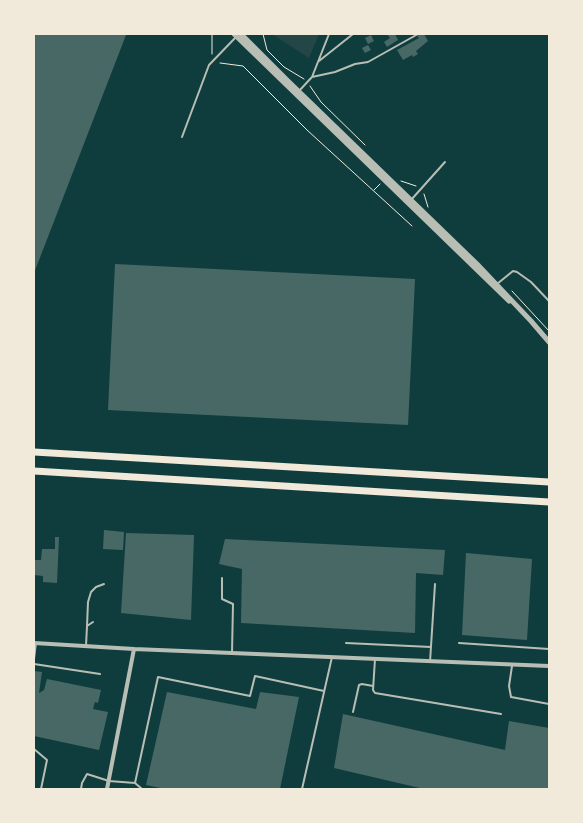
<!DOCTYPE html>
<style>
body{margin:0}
#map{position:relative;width:583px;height:823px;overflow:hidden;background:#0f3d3e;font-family:Mulish,sans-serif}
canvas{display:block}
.frame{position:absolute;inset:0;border:35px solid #f1e9da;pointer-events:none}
</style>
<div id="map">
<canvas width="583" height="823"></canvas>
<div class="frame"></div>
</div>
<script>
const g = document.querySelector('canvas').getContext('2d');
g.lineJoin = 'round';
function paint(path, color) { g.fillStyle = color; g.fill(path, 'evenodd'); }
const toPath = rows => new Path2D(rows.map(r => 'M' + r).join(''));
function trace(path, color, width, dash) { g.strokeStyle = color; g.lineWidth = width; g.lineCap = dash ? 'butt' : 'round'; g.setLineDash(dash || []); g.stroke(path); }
const green = toPath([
 [272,34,319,34,309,58]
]);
const building = toPath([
 [34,34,126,35,34,273],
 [387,34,395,34,398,40,387,47,384,42,390,38],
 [421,34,424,34,428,41,416,51,418,54,413,57,412,55,403,60,397,50,419,38,417,36],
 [371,35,374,41,368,44,365,38],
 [368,45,371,50,365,53,362,48],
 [115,264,415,279,408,425,108,410],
 [104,530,124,532,123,550,103,549],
 [126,533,194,535,191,620,121,613],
 [55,537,59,537,57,583,43,582,43,576,34,575,34,560,41,560,42,549,55,549],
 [225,539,445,550,443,575,416,573,415,633,241,623,242,569,219,564],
 [466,553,532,559,527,640,462,635],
 [34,671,42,672,39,693,44,690,47,679,101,690,98,703,95,702,93,709,108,712,99,750,34,736],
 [167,692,256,709,260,692,299,697,280,789,165,789,146,785],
 [343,714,505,750,509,721,549,728,549,789,424,789,334,768]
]);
const path = toPath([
 [212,34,212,54],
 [263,34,267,50,284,67,304,79],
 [220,63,243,66,307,130,412,226],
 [310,86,321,102,365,145],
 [401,181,416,186],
 [374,190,380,184],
 [424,194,428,207],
 [512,291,549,331]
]);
const service = toPath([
 [319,61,353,34],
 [312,77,335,72,355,64,368,62,418,34],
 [299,91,312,77,329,34],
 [182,137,209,65,236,37],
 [411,200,445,162],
 [497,284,513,271,517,272,531,282,549,301],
 [222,578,222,599,233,604,232,653],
 [87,626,88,602,91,592,96,587,104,584],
 [346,643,431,647],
 [459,643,549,649],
 [86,646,87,626,93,622],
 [34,659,36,643],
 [375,659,373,690,375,693,501,714],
 [430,662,435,584],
 [34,664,100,674],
 [512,666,509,686,511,697,549,704],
 [353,712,359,685,362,684,373,686],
 [34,749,47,760,41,789],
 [135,783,142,789],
 [81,789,82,783,87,774,109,781,135,783,158,677,250,696,255,676,324,691],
 [302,789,332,657]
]);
const minor = toPath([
 [34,643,134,649,549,666],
 [107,789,134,649]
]);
const tertiary = toPath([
 [234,34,509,301],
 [241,34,287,80,477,264,531,321,549,342]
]);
const motorway = toPath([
 [34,452,549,482],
 [34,471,549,502]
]);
paint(green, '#244646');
paint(building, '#486865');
trace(path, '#f1e9da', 1);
trace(service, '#b8beb3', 2);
trace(minor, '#b8beb3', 4);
trace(tertiary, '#b8beb3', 5);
trace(motorway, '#f1e9da', 7);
</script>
